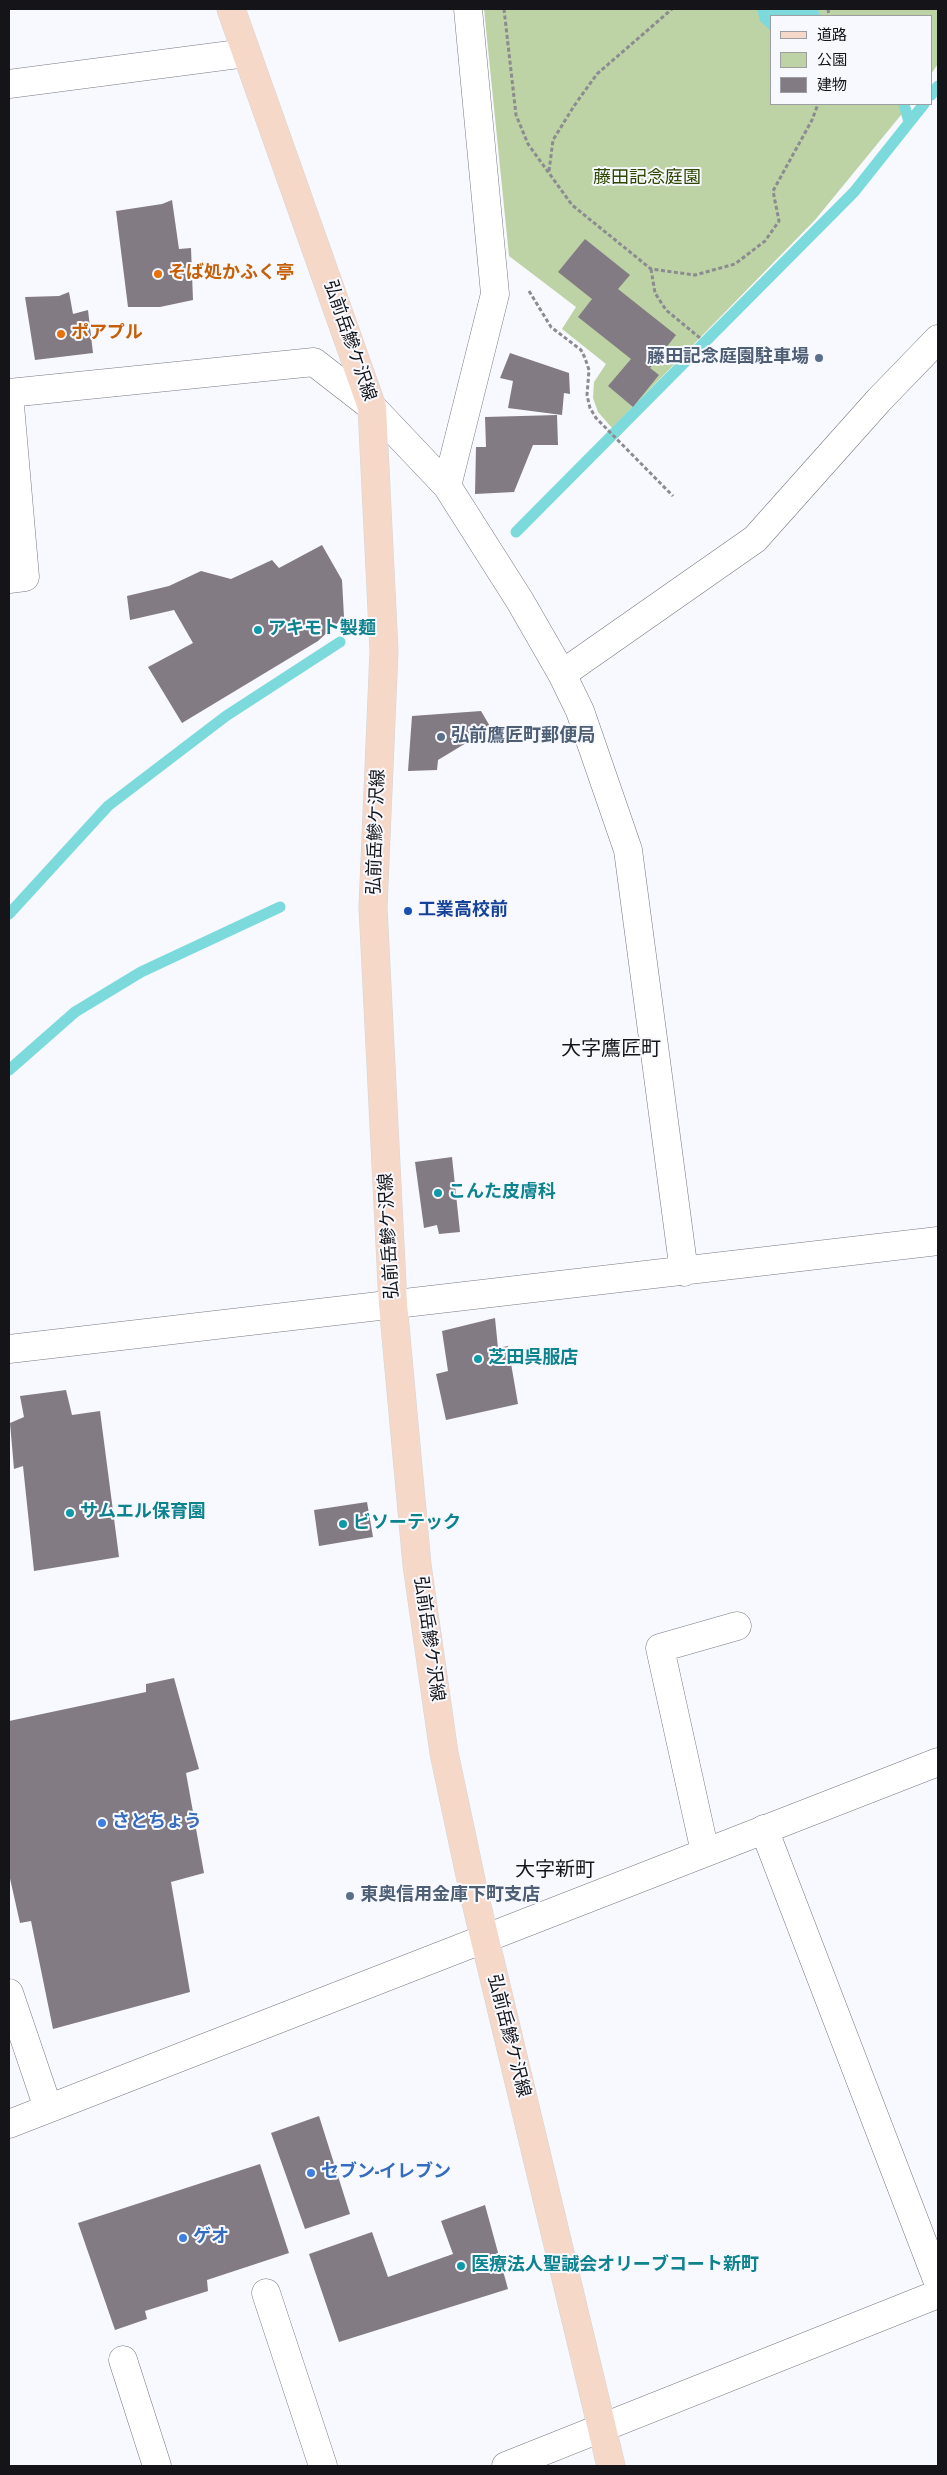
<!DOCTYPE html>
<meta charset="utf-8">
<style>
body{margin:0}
#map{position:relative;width:947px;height:2475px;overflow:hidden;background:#f8f9fe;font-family:Jost,"Noto Sans JP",sans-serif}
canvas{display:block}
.frame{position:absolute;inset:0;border:10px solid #151519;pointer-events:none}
.legend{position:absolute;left:770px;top:15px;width:162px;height:90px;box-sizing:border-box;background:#f8f9fe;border:1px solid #9d9ea2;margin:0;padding:6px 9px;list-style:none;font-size:15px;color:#151519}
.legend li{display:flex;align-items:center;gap:10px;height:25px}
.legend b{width:25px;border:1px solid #9d9ea2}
</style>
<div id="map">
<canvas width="947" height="2475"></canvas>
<div class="frame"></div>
<ul class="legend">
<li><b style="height:6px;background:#f6d8c8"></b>道路</li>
<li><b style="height:14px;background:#bdd2a5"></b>公園</li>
<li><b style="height:14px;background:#837b84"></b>建物</li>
</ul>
</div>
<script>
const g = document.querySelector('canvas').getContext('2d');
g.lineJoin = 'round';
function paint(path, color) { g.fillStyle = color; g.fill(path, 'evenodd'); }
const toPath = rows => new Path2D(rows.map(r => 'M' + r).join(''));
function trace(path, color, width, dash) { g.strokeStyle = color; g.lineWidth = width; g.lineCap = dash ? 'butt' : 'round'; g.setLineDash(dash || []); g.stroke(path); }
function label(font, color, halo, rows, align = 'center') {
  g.font = font + ' Jost,"Noto Sans JP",sans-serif'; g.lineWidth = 4; g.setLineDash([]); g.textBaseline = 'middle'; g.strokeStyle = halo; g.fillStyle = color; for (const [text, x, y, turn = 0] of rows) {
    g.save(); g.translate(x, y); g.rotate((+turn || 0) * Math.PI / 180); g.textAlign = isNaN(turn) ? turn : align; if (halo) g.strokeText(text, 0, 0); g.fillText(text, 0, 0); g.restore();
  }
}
const green = toPath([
 [484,9,938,9,938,64,931,74,931,16,771,16,771,104,910,104,815,220,612,428,598,412,593,398,594,382,606,364,562,329,576,307,509,256]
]);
const water = toPath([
 [757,9,818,9,820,16,771,16,771,31,760,21]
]);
const stream = toPath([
 [931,95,938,86],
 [904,104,909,122],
 [516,532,854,192,924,104],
 [9,914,108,806,226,716,340,642],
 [9,1070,75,1012,141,972,280,907]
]);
const building = toPath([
 [172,200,179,249,191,248,193,300,160,307,128,307,116,211,162,204],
 [585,239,630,275,618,289,676,335,650,368,659,375,633,407,608,386,631,359,578,317,592,299,558,272],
 [69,292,73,314,88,310,93,353,35,360,25,297,59,296],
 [510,353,569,373,570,394,564,393,562,415,508,408,513,381,500,378],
 [557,415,558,445,533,445,514,492,475,494,476,447,486,447,485,417],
 [322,545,342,580,344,617,318,641,182,723,148,667,193,643,174,610,130,620,127,596,169,586,201,571,231,579,272,560,279,568],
 [481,711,491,728,438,760,437,770,408,771,412,716],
 [452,1157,460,1232,439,1234,437,1225,424,1228,415,1162],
 [495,1318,498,1348,508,1346,518,1404,446,1420,436,1374,448,1371,442,1331],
 [66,1390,72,1415,100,1411,119,1557,34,1571,23,1466,14,1469,10,1423,24,1417,20,1396],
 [367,1502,373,1537,319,1546,314,1510],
 [174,1678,199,1769,186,1773,204,1873,171,1882,190,1992,53,2029,31,1921,20,1923,9,1874,9,1721,146,1692,146,1684],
 [319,2116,350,2214,305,2229,271,2133],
 [260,2164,289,2253,207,2280,208,2291,145,2311,147,2319,115,2330,78,2223],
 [485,2205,508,2289,339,2342,309,2254,372,2232,388,2277,453,2254,441,2221]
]);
const path = toPath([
 [504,9,516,115,528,144,572,205,651,269,695,275,735,264,765,241,779,221,773,191,812,120,818,104],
 [828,9,829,16],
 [549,171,553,140,574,106,597,74,672,9],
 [651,269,655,293,666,310,700,338],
 [529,291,551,327,581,350,585,358,589,370,587,395,590,408,596,418,673,496]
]);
const minor = toPath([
 [9,84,246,53],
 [9,393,314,362,372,407,447,486,520,601,562,674,580,711,628,850,684,1272],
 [9,394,25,577,9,579],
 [447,486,495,294,468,9],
 [562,674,755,539,879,400,938,339],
 [9,1349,938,1241],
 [764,1829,938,2282],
 [705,1852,660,1648,737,1626],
 [9,1993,48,2108],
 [266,2293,323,2466],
 [123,2360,157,2466],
 [506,2466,938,2294]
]);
const tertiary = toPath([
 [9,2124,938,1762]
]);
const primary = toPath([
 [231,9,372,407,384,651,373,907,393,1304,417,1565,444,1753,474,1894,611,2466]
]);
const markers = [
 [158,274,5,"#e8710a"],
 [61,334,5,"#e8710a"],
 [819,358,5,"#5c6f8a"],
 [258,630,5,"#0f9aa8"],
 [441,737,5,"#5c6f8a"],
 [408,911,5,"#1a4fb4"],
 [438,1193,5,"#0f9aa8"],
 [478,1359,5,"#0f9aa8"],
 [70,1513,5,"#0f9aa8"],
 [343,1524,5,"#0f9aa8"],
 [102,1823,5,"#3f7fe0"],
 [350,1896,5,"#5c6f8a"],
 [311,2173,5,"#3f7fe0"],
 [183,2238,5,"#3f7fe0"],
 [461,2266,5,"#0f9aa8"]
];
const parkNames = [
 ["藤田記念庭園",647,179]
];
const foodNames = [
 ["そば処かふく亭",168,274],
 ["ポアプル",71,334]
];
const streetNames = [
 ["弘前岳鰺ケ沢線",349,341,71],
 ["弘前岳鰺ケ沢線",377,832,-88],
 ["弘前岳鰺ケ沢線",390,1236,-93],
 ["弘前岳鰺ケ沢線",428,1639,82],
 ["弘前岳鰺ケ沢線",508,2036,76]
];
const serviceNames = [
 ["藤田記念庭園駐車場",809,358,"right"],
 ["弘前鷹匠町郵便局",451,737],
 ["東奥信用金庫下町支店",360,1896]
];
const cultureNames = [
 ["アキモト製麺",268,630],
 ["こんた皮膚科",448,1193],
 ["芝田呉服店",488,1359],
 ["サムエル保育園",80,1513],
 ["ビソーテック",353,1524],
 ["医療法人聖誠会オリーブコート新町",471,2266]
];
const transitNames = [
 ["工業高校前",418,911]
];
const shopNames = [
 ["さとちょう",112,1823],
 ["セブン-イレブン",321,2173],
 ["ゲオ",193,2238]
];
const quarterNames = [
 ["大字鷹匠町",611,1050],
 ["大字新町",555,1871]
];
paint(green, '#bdd2a5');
paint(water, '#7cdadc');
trace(stream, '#7cdadc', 11);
paint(building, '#837b84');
trace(minor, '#787984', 29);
trace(tertiary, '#787984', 29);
trace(primary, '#d5d5d6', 29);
trace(path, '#8b8b90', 3, [4, 2.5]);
trace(minor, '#fff', 28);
trace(tertiary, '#fff', 28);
trace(primary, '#f6d8c8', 28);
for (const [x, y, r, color] of markers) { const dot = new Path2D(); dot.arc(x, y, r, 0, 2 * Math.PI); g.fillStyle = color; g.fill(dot); trace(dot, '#f8f9fe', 2); }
label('18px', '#2f4700', '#f8f9fe', parkNames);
label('bold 18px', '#c56008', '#f8f9fe', foodNames, 'left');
label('18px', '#151519', '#f8f9fe', streetNames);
label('bold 18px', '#4e5e75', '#f8f9fe', serviceNames, 'left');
label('bold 18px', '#0d838f', '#f8f9fe', cultureNames, 'left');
label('bold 18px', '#164399', '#f8f9fe', transitNames, 'left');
label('bold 18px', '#366cbe', '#f8f9fe', shopNames, 'left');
label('20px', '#151519', '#f8f9fe', quarterNames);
</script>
